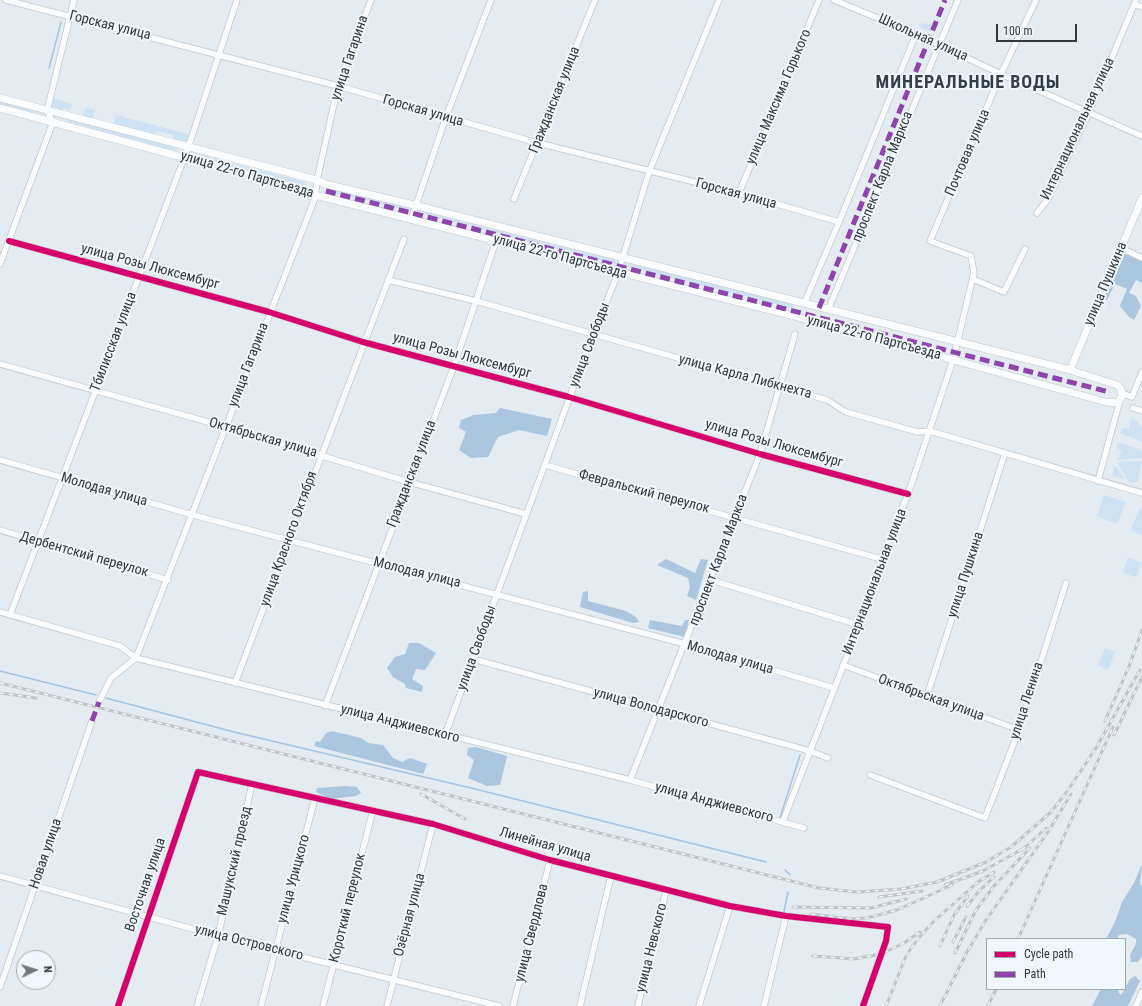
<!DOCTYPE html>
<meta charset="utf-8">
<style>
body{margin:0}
#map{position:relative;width:1142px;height:1006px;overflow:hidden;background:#e4ebf1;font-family:"Roboto Condensed",sans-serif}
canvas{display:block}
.legend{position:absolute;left:986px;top:938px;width:140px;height:52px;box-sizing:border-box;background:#f0f7fe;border:1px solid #a4abb0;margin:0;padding:5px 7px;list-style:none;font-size:12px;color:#33383c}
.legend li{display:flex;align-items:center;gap:8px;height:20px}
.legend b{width:20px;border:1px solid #a4abb0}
.north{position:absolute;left:16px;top:950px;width:40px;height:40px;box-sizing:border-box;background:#f0f7fe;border:1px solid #a4abb0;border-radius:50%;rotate:86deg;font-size:11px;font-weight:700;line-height:16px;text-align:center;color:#33383c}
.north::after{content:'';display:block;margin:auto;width:14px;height:18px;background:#71777b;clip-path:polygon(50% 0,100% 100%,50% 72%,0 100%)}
.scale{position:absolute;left:996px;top:24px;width:81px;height:18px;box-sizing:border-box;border:2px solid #33383c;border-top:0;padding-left:5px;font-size:12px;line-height:14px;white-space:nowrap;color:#33383c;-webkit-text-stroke:3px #f0f7fe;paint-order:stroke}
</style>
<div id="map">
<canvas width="1142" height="1006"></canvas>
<ul class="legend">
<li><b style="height:5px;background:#d6006c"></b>Cycle path</li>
<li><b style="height:5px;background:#8e44ad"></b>Path</li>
</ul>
<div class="north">N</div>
<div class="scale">100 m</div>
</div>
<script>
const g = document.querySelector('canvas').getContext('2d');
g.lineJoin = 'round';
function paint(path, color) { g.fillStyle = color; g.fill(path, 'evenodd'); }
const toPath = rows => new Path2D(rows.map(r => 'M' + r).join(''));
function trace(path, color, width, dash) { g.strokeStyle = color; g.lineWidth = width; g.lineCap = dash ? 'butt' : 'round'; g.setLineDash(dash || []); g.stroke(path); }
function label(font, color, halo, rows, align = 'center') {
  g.font = font + ' "Roboto Condensed",sans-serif'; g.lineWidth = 4; g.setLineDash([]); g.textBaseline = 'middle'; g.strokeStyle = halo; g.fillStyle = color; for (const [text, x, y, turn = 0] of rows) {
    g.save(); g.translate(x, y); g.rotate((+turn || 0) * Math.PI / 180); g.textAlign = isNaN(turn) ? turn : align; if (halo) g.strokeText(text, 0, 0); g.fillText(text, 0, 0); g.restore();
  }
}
const green = toPath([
 [922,22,925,24,932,24,930,31,919,28],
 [52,98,72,104,70,110,64,108,61,111,57,110,53,106],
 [0,102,33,111,32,114,0,106],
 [86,107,95,110,92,120,82,117],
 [116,115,180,132,189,136,186,141,179,143,174,141,173,135,157,131,152,135,114,124],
 [70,120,170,146,176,149,175,151,68,123,67,121],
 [198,154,305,182,306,184,302,185,199,158,197,156],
 [326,187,413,208,412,211,329,191],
 [416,210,615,260,617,264,416,212],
 [415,216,617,266,616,269,415,218],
 [631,263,793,304,793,308,625,266],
 [1132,417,1142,427,1142,442,1120,433,1122,428,1129,429],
 [1118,443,1123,443,1142,451,1142,458,1118,460,1122,450,1116,448],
 [1142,461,1138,481,1134,483,1129,482,1117,462],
 [1115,465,1124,479,1112,476],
 [1104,495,1126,502,1117,524,1097,516],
 [1140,508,1142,509,1142,535,1132,531,1131,529],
 [1128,557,1142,563,1137,575,1134,577,1123,572],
 [1105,648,1115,652,1108,670,1098,665]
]);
const forest = toPath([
 [1122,249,1142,259,1142,283,1136,280,1129,293,1136,296,1141,306,1134,320,1129,317,1120,306,1127,289,1115,284,1107,300,1101,300],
 [500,408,552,419,547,436,519,430,498,437,488,457,471,458,459,450,466,432,459,428,461,420,474,415,496,413],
 [666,559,695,573,701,559,708,560,696,600,687,596,690,587,688,578,657,565],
 [588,591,588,601,626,611,636,617,639,622,633,623,580,607,583,592],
 [650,620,682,626,685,620,689,620,685,637,648,628],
 [409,643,419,643,436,653,425,670,416,669,412,679,423,686,422,692,406,688,405,684,393,677,387,668,395,657,405,654],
 [332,731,361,738,368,743,383,745,393,758,402,762,410,758,427,764,423,774,314,746,316,741,320,742,326,733],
 [476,747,507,756,500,785,487,786,468,778,474,760,467,755,468,748],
 [346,786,357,787,361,793,356,796,331,799,316,792,317,788],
 [1142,864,1140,884,1142,886,1142,957,1137,962,1131,962,1130,955,1136,944,1136,939,1127,934,1119,935,1117,939,1106,939,1115,922,1122,902,1134,883],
 [1135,976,1140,981,1128,1006,1092,1006,1101,989,1118,989,1119,993,1121,995,1130,979]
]);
const stream = toPath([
 [49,68,61,22],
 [0,671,96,695],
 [106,698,234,732,471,788,766,862],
 [780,818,800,755],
 [785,870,790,875],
 [784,912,788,892]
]);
const minor = toPath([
 [6,0,338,86,538,143,739,193,839,222],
 [834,0,916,34,1001,74,1142,136],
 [1134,4,1142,7],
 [739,193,819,0],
 [514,199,595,0],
 [1037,213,1048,199,1089,112,1136,0],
 [411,220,446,117,491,0],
 [9,241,269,312,363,342,569,397,760,454,908,494],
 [1121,248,1142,258],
 [0,264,53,122,47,111,74,0],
 [973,279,1004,292,1025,249],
 [388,280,476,301,827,400,846,412,918,432,930,431,1142,493],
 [804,304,839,222,916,34],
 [828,310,958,0],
 [0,364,226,427,409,482,526,514],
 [1122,393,1132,397,1142,372],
 [1133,408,1142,411],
 [0,460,193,515,685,644,834,688],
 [545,465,881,559],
 [1098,481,1120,400],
 [0,530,168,580],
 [711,580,859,625],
 [0,612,120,646,136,658,630,780,804,828],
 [10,615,188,148,237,0],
 [136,658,315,198,317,180,338,86,371,0],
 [473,659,810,751,828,758],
 [843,665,1019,730],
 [235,683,404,239],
 [927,696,1005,453],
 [99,702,111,678,136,658],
 [325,706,454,366,496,241],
 [445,735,593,334,617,276,649,172,719,0],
 [870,775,985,818,1019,730,1066,583],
 [630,780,760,454,795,334],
 [783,821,859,625,881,559,908,494,953,360,974,273,971,256,930,241,1001,74,1036,0],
 [0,876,218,936,499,1006],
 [0,987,92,721],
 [118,1006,198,772,433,824,550,860,730,906,786,916,888,927,886,941,863,1006],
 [197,1006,218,936,252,784],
 [261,1006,315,798],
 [323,1006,373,810],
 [387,1006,433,824],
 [513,1006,550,860],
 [580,1006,611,876],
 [638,1006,666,891],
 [699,1006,730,906],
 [764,1006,786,916],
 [1136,1006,1142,992]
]);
const major = toPath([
 [0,98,317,180,325,184,414,205,1070,370,1117,385,1121,389,1122,397,1117,403,1106,402,801,318,315,195,304,190,0,108],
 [1070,370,1142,198]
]);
const rail = toPath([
 [0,683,819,888,857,892,901,889,937,882,986,862,1011,847,1050,813,1066,793,1096,748,1140,670],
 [0,693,36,698],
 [1105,721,1130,664,1142,630],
 [1114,735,1142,677],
 [421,794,465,819],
 [1022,850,1046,828],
 [945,885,983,871,1026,847],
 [879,897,922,891],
 [967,906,979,891,994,877],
 [793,907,871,908,906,899],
 [811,914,850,919,867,918,897,910,952,885],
 [1018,939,1113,727],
 [953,942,966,917],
 [940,946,954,915,968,896],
 [955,953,976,910,994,886,1030,848],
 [813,956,854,959,881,954,904,943,920,932],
 [886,1006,906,956,917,940,934,921,978,882,994,872],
 [940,1006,967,952,986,920,1048,832,1071,794],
 [988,1006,996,989]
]);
const quiet = toPath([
 [326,191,1109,392],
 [819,308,945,0],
 [92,721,99,702]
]);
const cycleway = toPath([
 [9,241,269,312,363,342,569,397,760,454,908,494],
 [118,1006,198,772,433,824,550,860,730,906,786,916,888,927,886,941,863,1006]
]);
const streetNames = [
 ["Горская улица",110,26,14],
 ["Школьная улица",923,38,24],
 ["улица Гагарина",350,58,-71],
 ["улица Максима Горького",779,97,-67],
 ["Гражданская улица",555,100,-68],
 ["Горская улица",423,111,16],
 ["Интернациональная улица",1078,129,-65],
 ["Почтовая улица",968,153,-67],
 ["улица 22-го Партсъезда",247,175,16],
 ["проспект Карла Маркса",883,177,-68],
 ["Горская улица",736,194,15],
 ["улица 22-го Партсъезда",560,257,15],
 ["улица Розы Люксембург",150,267,15],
 ["улица Пушкина",1106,284,-67],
 ["улица 22-го Партсъезда",874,338,15],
 ["Тбилисская улица",114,342,-69],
 ["улица Свободы",590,345,-69],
 ["улица Розы Люксембург",462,356,15],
 ["улица Гагарина",249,365,-69],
 ["улица Карла Либкнехта",745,377,15],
 ["Октябрьская улица",263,438,16],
 ["улица Розы Люксембург",774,444,16],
 ["Гражданская улица",412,474,-69],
 ["Молодая улица",104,490,16],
 ["Февральский переулок",644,492,15],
 ["улица Красного Октября",289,539,-70],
 ["Дербентский переулок",84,555,16],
 ["проспект Карла Маркса",719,560,-69],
 ["Молодая улица",417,573,14],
 ["улица Пушкина",966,575,-72],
 ["Интернациональная улица",875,582,-69],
 ["улица Свободы",477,648,-70],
 ["Молодая улица",730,658,16],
 ["Октябрьская улица",931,698,20],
 ["улица Ленина",1027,701,-72],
 ["улица Володарского",651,708,15],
 ["улица Анджиевского",400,724,14],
 ["улица Анджиевского",714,803,15],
 ["Линейная улица",545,845,16],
 ["Новая улица",46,854,-71],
 ["Машукский проезд",235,861,-77],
 ["улица Урицкого",294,879,-75],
 ["Восточная улица",146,885,-71],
 ["Короткий переулок",348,908,-76],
 ["Озёрная улица",410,915,-75],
 ["улица Свердлова",532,933,-76],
 ["улица Островского",249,943,14],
 ["улица Невского",652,948,-76]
];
const districtNames = [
 ["МИНЕРАЛЬНЫЕ ВОДЫ",968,83]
];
paint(green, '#cee2f4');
paint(forest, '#abc6df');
trace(stream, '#a4c5e4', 1.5);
trace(minor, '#c2c7cc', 7);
trace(major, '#c2c7cc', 8);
trace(minor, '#fbfcfd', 5.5);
trace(major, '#fbfcfd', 7);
trace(rail, '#c2c4c6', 3);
trace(rail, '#f0f7fe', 1.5, [4.5]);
trace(quiet, '#8e44ad', 5, [10, 5]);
trace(cycleway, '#d6006c', 6);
label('14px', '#33383c', '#f0f7fe', streetNames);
g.letterSpacing = '1px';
label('bold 18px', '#363f48', '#f0f7fe', districtNames);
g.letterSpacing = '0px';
</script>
